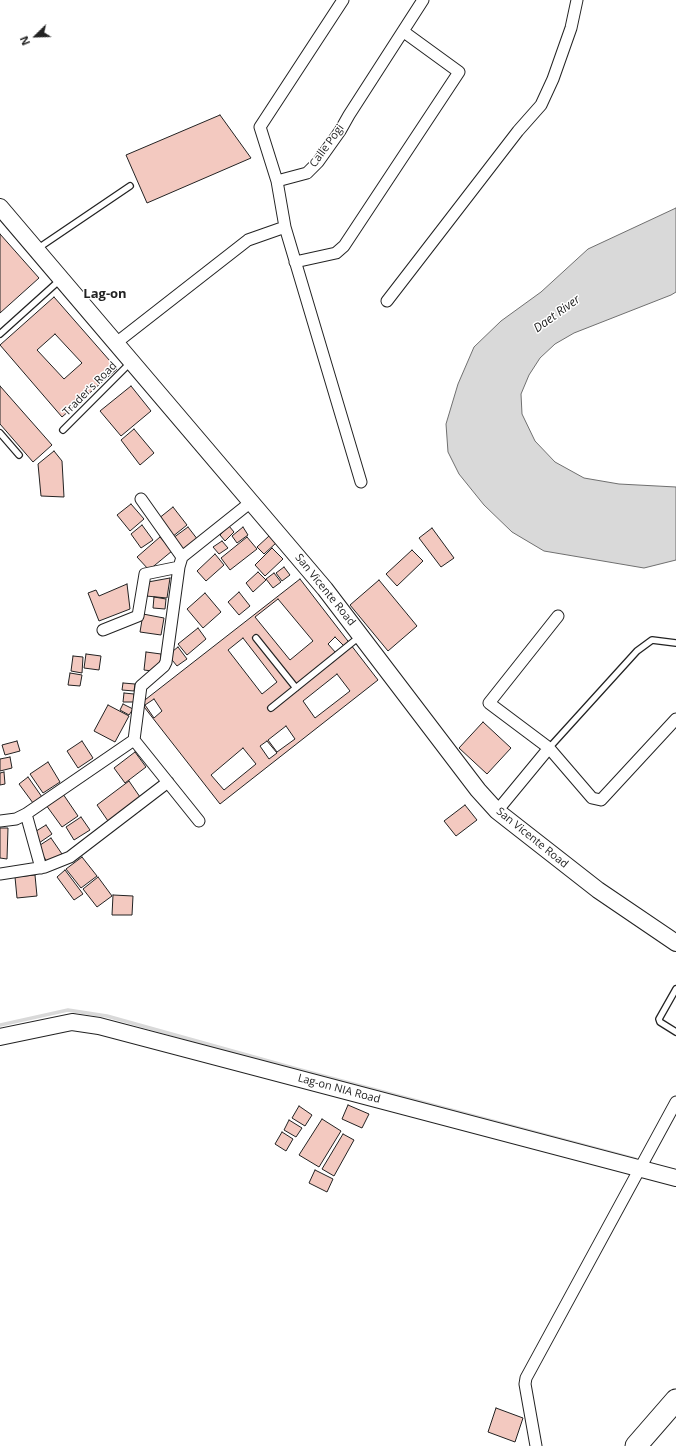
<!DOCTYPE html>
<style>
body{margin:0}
#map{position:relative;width:676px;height:1446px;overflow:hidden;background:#fff;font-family:"Open Sans",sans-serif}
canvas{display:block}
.north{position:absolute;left:16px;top:16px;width:40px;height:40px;-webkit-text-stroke:3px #fff;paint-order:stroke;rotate:247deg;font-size:11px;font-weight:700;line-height:16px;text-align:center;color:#222}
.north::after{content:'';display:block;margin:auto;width:14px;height:18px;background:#222;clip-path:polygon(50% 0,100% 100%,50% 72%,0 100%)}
</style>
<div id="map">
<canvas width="676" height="1446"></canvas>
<div class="north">N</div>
</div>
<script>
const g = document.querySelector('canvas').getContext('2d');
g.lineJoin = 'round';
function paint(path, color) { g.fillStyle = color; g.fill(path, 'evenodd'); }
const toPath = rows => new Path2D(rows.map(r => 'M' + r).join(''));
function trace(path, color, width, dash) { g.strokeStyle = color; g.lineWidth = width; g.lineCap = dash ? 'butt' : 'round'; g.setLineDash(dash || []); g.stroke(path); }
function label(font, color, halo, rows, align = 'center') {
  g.font = font + ' "Open Sans",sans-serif'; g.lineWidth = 3; g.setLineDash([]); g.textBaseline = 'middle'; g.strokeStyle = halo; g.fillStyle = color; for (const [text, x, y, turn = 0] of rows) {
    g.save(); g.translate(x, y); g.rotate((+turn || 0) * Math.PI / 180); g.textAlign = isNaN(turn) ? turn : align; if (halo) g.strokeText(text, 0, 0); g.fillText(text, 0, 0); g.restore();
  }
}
const water = toPath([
 [676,208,676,292,671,295,574,333,555,344,540,358,529,375,521,394,522,414,535,441,555,462,584,478,619,484,676,487,676,560,644,568,544,551,512,532,484,505,459,474,448,452,446,424,458,384,474,347,501,321,541,292,588,249,676,208]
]);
const stream = toPath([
 [0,1025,68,1010,107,1016,297,1069,635,1159]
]);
const building = toPath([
 [220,115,251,158,147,203,126,155,220,115],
 [0,234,39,278,0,313,0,234],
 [54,297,117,369,62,417,0,345,54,297],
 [55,334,82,363,64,379,37,350,55,334],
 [0,386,52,445,33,462,0,424,0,386],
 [131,386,151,411,121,436,100,411,131,386],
 [134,429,154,453,140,465,121,440,134,429],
 [54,451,62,461,64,497,41,496,38,464,54,451],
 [131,504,144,519,130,531,117,515,131,504],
 [173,507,187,525,172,537,158,519,173,507],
 [142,525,153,540,141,548,131,534,142,525],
 [229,526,234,532,225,541,220,535,229,526],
 [188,527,198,540,183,552,173,538,188,527],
 [243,527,248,535,237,543,232,536,243,527],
 [432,528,454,558,441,567,419,538,432,528],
 [269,536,276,543,264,554,257,547,269,536],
 [160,537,172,551,149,570,137,557,160,537],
 [247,537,257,549,230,570,221,558,247,537],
 [222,541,228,548,219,554,213,547,222,541],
 [272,548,283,559,265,576,255,565,272,548],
 [412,550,423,561,397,586,386,574,412,550],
 [215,554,224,565,206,581,197,571,215,554],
 [284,567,290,575,282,581,276,573,284,567],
 [258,572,266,580,253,592,246,583,258,572],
 [274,573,281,582,273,588,266,579,274,573],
 [170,578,167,598,146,596,148,582,170,578],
 [300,579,378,680,220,804,141,703,300,579],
 [379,580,417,626,388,651,350,605,379,580],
 [127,584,130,609,99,621,88,593,96,590,99,596,127,584],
 [239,592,250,606,239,615,228,602,239,592],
 [205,593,221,612,203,628,187,609,205,593],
 [154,597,166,599,165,609,153,608,154,597],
 [278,599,313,641,290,660,255,617,278,599],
 [143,614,164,618,161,635,140,632,143,614],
 [198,628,206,639,187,655,178,644,198,628],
 [335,637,344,646,336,653,328,644,335,637],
 [243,638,277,682,262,694,228,650,243,638],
 [178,647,187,659,177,666,168,655,178,647],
 [146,652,161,654,161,661,152,671,144,670,146,652],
 [86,654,101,656,99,670,84,668,86,654],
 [73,656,83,657,82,673,71,671,73,656],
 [70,673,82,675,80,686,68,685,70,673],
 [337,674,350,691,315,718,303,701,337,674],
 [123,683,135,684,134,691,122,690,123,683],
 [124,693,134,694,134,702,123,702,124,693],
 [154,699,162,711,154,718,145,705,154,699],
 [123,704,133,709,129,715,120,710,123,704],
 [108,705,129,716,115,742,94,731,108,705],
 [483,722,511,748,487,774,459,748,483,722],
 [286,726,295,739,277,752,268,740,286,726],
 [17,741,20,751,5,755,2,745,17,741],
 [82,741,93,758,78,768,67,751,82,741],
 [267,741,277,753,269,759,260,746,267,741],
 [243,748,256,764,224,790,211,775,243,748],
 [135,752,146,767,125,783,114,768,135,752],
 [10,757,12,768,0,771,0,759,10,757],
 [48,762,60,782,43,793,30,774,48,762],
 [4,772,5,784,0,785,0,773,4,772],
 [28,777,42,797,33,803,19,784,28,777],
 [129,781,140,797,108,821,97,805,129,781],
 [63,794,78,816,62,827,46,805,63,794],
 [465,805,477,820,456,836,444,821,465,805],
 [81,817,90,830,74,840,66,827,81,817],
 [46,825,52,834,39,843,33,833,46,825],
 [0,828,8,828,7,859,0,858,0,828],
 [51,838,62,854,48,863,37,847,51,838],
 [82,857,97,876,81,888,66,869,82,857],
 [65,870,83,894,74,900,57,877,65,870],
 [35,875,37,896,17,898,15,877,35,875],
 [98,877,112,896,97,907,83,889,98,877],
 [113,895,133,896,132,915,112,915,113,895],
 [348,1105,369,1114,362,1128,342,1119,348,1105],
 [299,1106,312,1115,305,1126,292,1118,299,1106],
 [322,1119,341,1131,319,1167,299,1155,322,1119],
 [289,1120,302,1128,296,1137,284,1130,289,1120],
 [282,1132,293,1139,286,1151,275,1144,282,1132],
 [343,1134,354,1140,334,1176,322,1169,343,1134],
 [315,1170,333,1179,327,1192,309,1183,315,1170],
 [496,1408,523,1418,515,1442,488,1432,496,1408]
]);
const lane = toPath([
 [37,249,130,186],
 [0,334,61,279],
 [63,430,131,362],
 [0,433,19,455],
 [256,638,296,688],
 [271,708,359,637],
 [549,748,637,651,652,640,676,643],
 [676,989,659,1019,660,1022,676,1032]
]);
const street = toPath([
 [277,181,260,127,343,0],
 [285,227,361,482],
 [295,262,336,253,344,246,459,72,404,32],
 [387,301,518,131,541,105,553,79,571,28,577,0],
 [116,343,248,240,285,227,277,181,307,173,318,162,340,131,349,115,423,0],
 [141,499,182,557],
 [558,616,489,703,549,748,592,798,601,800,676,719],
 [103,630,138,616,145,574,179,567],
 [134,740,199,821],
 [497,811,549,748],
 [26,814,41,868],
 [0,821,16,819,26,814,134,740,141,686,164,666,166,662,179,567,182,557,251,502],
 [0,874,45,867,70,857,168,782],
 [536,1446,525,1384,526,1378,676,1102]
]);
const secondary = toPath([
 [0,207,325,589,478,790,497,811,598,890,676,943],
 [0,1037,72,1022,99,1026,676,1178]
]);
const highway = toPath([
 [636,1446,676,1400]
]);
const streetNames = [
 ["Calle Pogi",327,146,-54],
 ["Trader's Road",90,389,-45],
 ["San Vicente Road",325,590,51],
 ["San Vicente Road",532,838,39],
 ["Lag-on NIA Road",339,1089,15]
];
const waterNames = [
 ["Daet River",557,314,-36]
];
const quarterNames = [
 ["Lag-on",105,294]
];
paint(water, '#d9d9d9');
trace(water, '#6f6f6f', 1);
trace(stream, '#d9d9d9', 3.5);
paint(building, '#f3c9c0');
trace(building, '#222', 1);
trace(lane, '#222', 8);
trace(street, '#222', 13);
trace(secondary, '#222', 18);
trace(highway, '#222', 23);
trace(lane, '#fff', 5.5);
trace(street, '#fff', 11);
trace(secondary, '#fff', 16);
trace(highway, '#fff', 21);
label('11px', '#222', '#fff', streetNames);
label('italic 12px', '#222', '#fff', waterNames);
label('bold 13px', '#222', '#fff', quarterNames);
</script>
